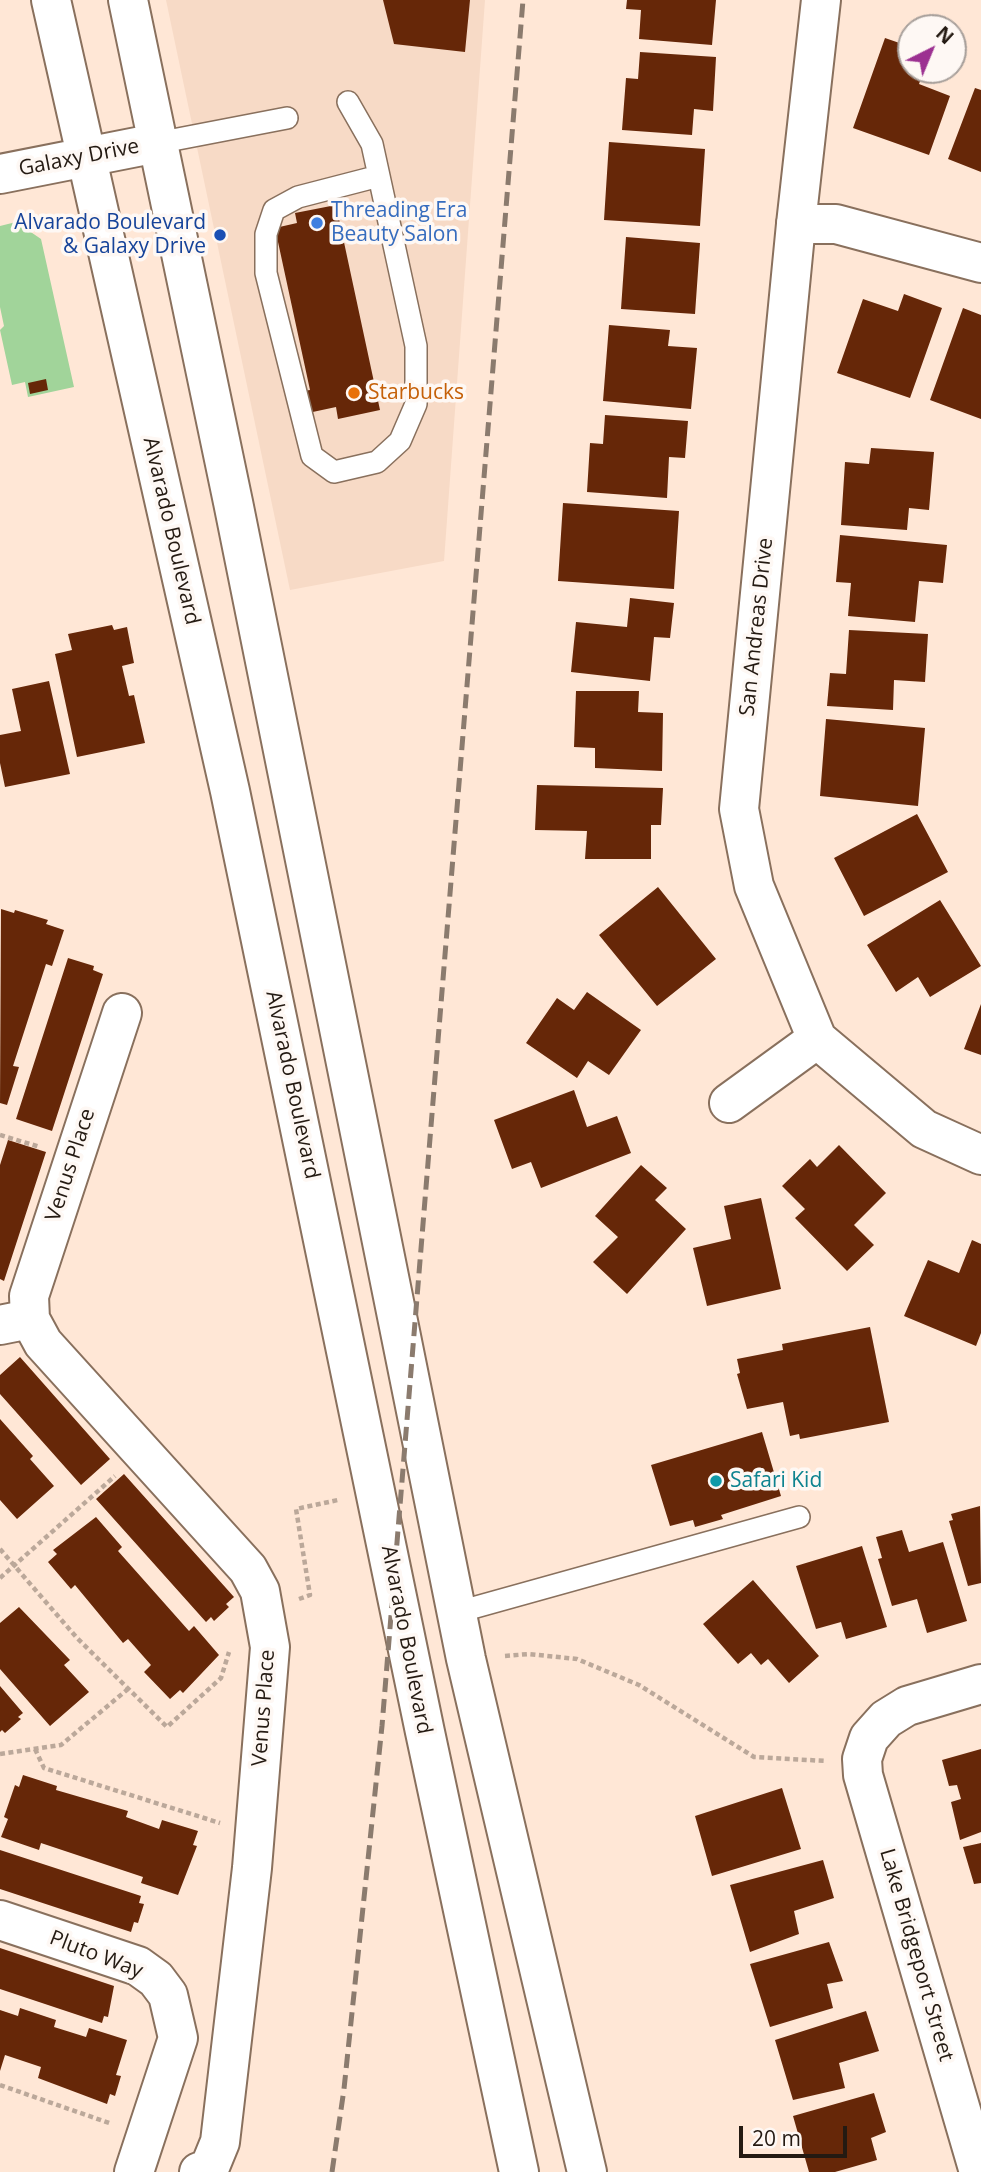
<!DOCTYPE html>
<style>
body{margin:0}
#map{position:relative;width:981px;height:2172px;overflow:hidden;background:#ffe7d6;font-family:"Open Sans",sans-serif}
canvas{display:block}
.north{position:absolute;left:897px;top:14px;width:70px;height:70px;box-sizing:border-box;background:#fef8f4;border:2px solid #a79f9a;border-radius:50%;rotate:43deg;font-size:19px;font-weight:700;line-height:28px;text-align:center;color:#241a12}
.north::after{content:'';display:block;margin:auto;width:24px;height:32px;background:#9c3091;clip-path:polygon(50% 0,100% 100%,50% 72%,0 100%)}
.scale{position:absolute;left:739px;top:2126px;width:108px;height:32px;box-sizing:border-box;border:4px solid #241a12;border-top:0;padding-left:9px;font-size:21px;line-height:24px;white-space:nowrap;color:#241a12;-webkit-text-stroke:5px #fef8f4;paint-order:stroke}
</style>
<div id="map">
<canvas width="981" height="2172"></canvas>
<div class="north">N</div>
<div class="scale">20 m</div>
</div>
<script>
const g = document.querySelector('canvas').getContext('2d');
g.lineJoin = 'round';
function paint(path, color) { g.fillStyle = color; g.fill(path, 'evenodd'); }
const toPath = rows => new Path2D(rows.map(r => 'M' + r).join(''));
function trace(path, color, width, dash) { g.strokeStyle = color; g.lineWidth = width; g.lineCap = dash ? 'butt' : 'round'; g.setLineDash(dash || []); g.stroke(path); }
function label(font, color, halo, rows, align = 'center') {
  g.font = font + ' "Open Sans",sans-serif'; g.lineWidth = 7; g.setLineDash([]); g.textBaseline = 'middle'; g.strokeStyle = halo; g.fillStyle = color; for (const [text, x, y, turn = 0] of rows) {
    g.save(); g.translate(x, y); g.rotate((+turn || 0) * Math.PI / 180); g.textAlign = isNaN(turn) ? turn : align; if (halo) g.strokeText(text, 0, 0); g.fillText(text, 0, 0); g.restore();
  }
}
const built = toPath([
 [166,0,485,0,444,561,290,590]
]);
const green = toPath([
 [16,222,41,239,74,387,28,397,25,382,12,385,0,330,4,326,0,307,0,226]
]);
const building = toPath([
 [383,0,470,0,465,52,394,44],
 [627,0,716,0,712,45,639,39,641,10,626,9],
 [885,38,911,47,911,70,924,70,919,84,950,96,929,155,853,128],
 [640,52,716,57,713,111,694,109,692,135,622,130,626,78,638,79],
 [975,88,981,90,981,172,948,159],
 [609,142,705,149,700,226,604,220],
 [336,205,380,410,338,419,336,407,308,413,304,391,310,390,275,228,297,223,295,213],
 [626,237,700,243,695,314,621,309],
 [904,294,942,308,910,398,837,373,863,299,898,311],
 [963,308,981,315,981,419,930,400],
 [609,325,670,330,668,346,697,348,691,409,603,401],
 [46,379,48,390,30,394,28,383],
 [605,415,688,421,685,458,669,457,667,498,587,492,590,443,603,444],
 [871,448,934,452,929,510,909,508,907,530,841,525,845,462,869,464],
 [563,503,679,511,674,589,558,581],
 [840,535,947,545,943,583,919,581,915,622,848,616,851,583,836,582],
 [630,598,674,603,670,638,654,637,650,681,571,672,576,622,627,627],
 [112,625,114,630,127,627,134,663,122,666,129,696,134,695,145,743,77,757,55,654,72,650,68,634],
 [849,630,928,634,925,682,894,680,893,710,827,706,830,673,846,674],
 [49,681,70,774,5,787,0,763,0,735,21,731,12,689],
 [576,691,639,691,638,712,663,713,662,771,595,768,595,748,574,747],
 [826,719,925,728,918,806,820,796],
 [537,785,663,788,661,825,651,825,651,859,585,859,587,831,535,830],
 [917,814,948,872,864,916,834,858],
 [658,887,716,959,657,1006,599,935],
 [940,900,981,966,930,997,918,977,896,992,867,945],
 [1,909,14,913,15,910,48,920,46,924,64,930,52,966,46,964,13,1066,19,1067,7,1105,0,1103],
 [68,958,94,966,93,970,103,974,52,1131,16,1119],
 [587,992,641,1030,609,1075,588,1061,577,1078,526,1043,557,998,574,1010],
 [981,1004,981,1055,964,1049],
 [574,1090,587,1127,617,1116,631,1153,541,1188,531,1162,512,1169,494,1120],
 [8,1140,46,1152,4,1281,0,1279,0,1165],
 [839,1145,886,1193,854,1225,874,1245,847,1271,795,1218,805,1209,782,1186,810,1159,817,1167],
 [641,1165,667,1188,655,1200,686,1229,627,1294,593,1262,618,1237,595,1216],
 [761,1198,781,1289,707,1306,693,1248,731,1239,724,1206],
 [972,1240,981,1244,981,1333,976,1346,904,1316,928,1260,959,1273],
 [870,1327,889,1422,800,1439,799,1434,790,1436,783,1402,747,1409,737,1374,740,1373,737,1359,783,1350,782,1344],
 [20,1357,110,1459,81,1485,0,1394,0,1375],
 [0,1419,33,1456,30,1459,54,1486,17,1519,0,1500],
 [762,1432,781,1496,721,1515,723,1519,695,1527,693,1520,670,1526,651,1465],
 [124,1474,234,1597,226,1604,229,1607,214,1621,211,1617,206,1622,96,1499],
 [980,1506,981,1583,968,1586,949,1521,953,1520,951,1514],
 [96,1517,122,1547,118,1551,189,1631,194,1626,219,1655,183,1693,180,1690,170,1699,144,1672,151,1665,128,1639,123,1643,75,1585,71,1589,48,1562,57,1554,53,1550],
 [902,1530,909,1552,943,1542,967,1621,927,1633,917,1599,892,1606,878,1559,882,1558,876,1537],
 [862,1546,887,1627,846,1639,841,1622,816,1629,796,1566],
 [753,1580,819,1656,789,1683,768,1659,761,1665,751,1653,738,1664,703,1624],
 [19,1607,70,1660,64,1665,89,1692,50,1726,0,1669,0,1623],
 [0,1686,23,1713,18,1717,21,1719,5,1733,2,1730,0,1732],
 [981,1749,981,1832,960,1840,951,1802,961,1799,957,1785,949,1786,942,1760],
 [23,1775,57,1786,56,1790,128,1811,126,1817,159,1829,162,1820,198,1831,193,1845,197,1846,178,1895,141,1883,143,1877,41,1843,39,1850,1,1837,8,1819,4,1817,15,1785,19,1787],
 [782,1788,801,1849,712,1876,695,1816],
 [981,1843,981,1883,974,1884,963,1847],
 [0,1850,141,1896,139,1903,144,1904,138,1923,134,1922,131,1932,0,1889],
 [823,1860,834,1898,794,1911,799,1934,750,1952,730,1885],
 [829,1942,843,1981,827,1984,833,2008,770,2027,750,1964],
 [0,1948,114,1986,108,2017,104,2016,102,2023,0,1989],
 [20,2008,56,2020,54,2027,86,2037,89,2028,127,2040,116,2075,121,2076,115,2096,110,2094,107,2104,38,2078,41,2067,5,2055,0,2071,0,2010,18,2016],
 [866,2011,879,2051,839,2063,845,2088,793,2100,775,2040],
 [874,2093,886,2132,871,2138,877,2160,835,2172,809,2172,793,2116]
]);
const path = toPath([
 [0,1135,40,1147],
 [0,1549,77,1638,167,1727,221,1678,229,1652],
 [0,1578,115,1476],
 [299,1599,310,1595,296,1509,338,1500],
 [505,1656,529,1654,577,1659,639,1685,754,1757,826,1761],
 [35,1749,44,1768,220,1823],
 [0,1754,61,1745,128,1689],
 [0,2085,112,2124]
]);
const lane = toPath([
 [348,102,372,144,379,176,416,346,416,404,400,441,377,462,334,472,312,456,266,273,266,234,274,210,298,197,379,176],
 [157,143,287,118],
 [458,1612,799,1517]
]);
const street = toPath([
 [796,224,836,224,981,263],
 [729,1103,817,1039],
 [30,1319,43,1343,248,1569,260,1591,270,1647,252,1868,220,2142,209,2169,199,2172],
 [0,1325,30,1319,29,1296,122,1013],
 [0,1920,138,1966,156,1979,168,1995,178,2038,134,2172],
 [979,2172,863,1775,862,1759,869,1738,886,1719,907,1706,981,1684]
]);
const secondary = toPath([
 [51,0,230,791,425,1732,519,2172],
 [128,0,233,502,466,1659,587,2172],
 [821,0,796,224,739,809,754,886,817,1039,924,1129,981,1155],
 [0,174,157,143]
]);
const rail = toPath([
 [332,2172,344,2089,382,1726,523,0]
]);
const markers = [
 [317,223,7,"#3f7fe0"],
 [220,235,7,"#1a4fb4"],
 [354,393,7,"#e8710a"],
 [716,1481,7,"#0f9aa8"]
];
const streetNames = [
 ["Galaxy Drive",79,158,-11],
 ["Alvarado Boulevard",171,531,77],
 ["San Andreas Drive",757,627,-84],
 ["Alvarado Boulevard",292,1085,78],
 ["Venus Place",71,1165,-72],
 ["Alvarado Boulevard",406,1640,79],
 ["Venus Place",264,1708,-86],
 ["Pluto Way",96,1955,21],
 ["Lake Bridgeport Street",916,1955,74]
];
const shopNames = [
 ["Threading Era",331,211],
 ["Beauty Salon",331,235]
];
const transitNames = [
 ["Alvarado Boulevard",206,223],
 ["& Galaxy Drive",206,247]
];
const foodNames = [
 ["Starbucks",368,393]
];
const cultureNames = [
 ["Safari Kid",730,1481]
];
paint(built, '#f7dac6');
paint(green, '#a1d49a');
paint(building, '#662708');
trace(lane, '#89705d', 24);
trace(street, '#89705d', 42);
trace(secondary, '#89705d', 42);
trace(path, '#bba89a', 4.5, [5, 3.5]);
trace(lane, '#fff', 21);
trace(street, '#fff', 38);
trace(secondary, '#fff', 38);
trace(rail, '#8b7b6e', 5, [14, 7]);
for (const [x, y, r, color] of markers) { const dot = new Path2D(); dot.arc(x, y, r, 0, 2 * Math.PI); g.fillStyle = color; g.fill(dot); trace(dot, '#fef8f4', 2.5); }
label('21px', '#241a12', '#fef8f4', streetNames);
label('21px', '#366cbe', '#fef8f4', shopNames, 'left');
label('21px', '#164399', '#fef8f4', transitNames, 'right');
label('21px', '#c56008', '#fef8f4', foodNames, 'left');
label('21px', '#0d838f', '#fef8f4', cultureNames, 'left');
</script>
